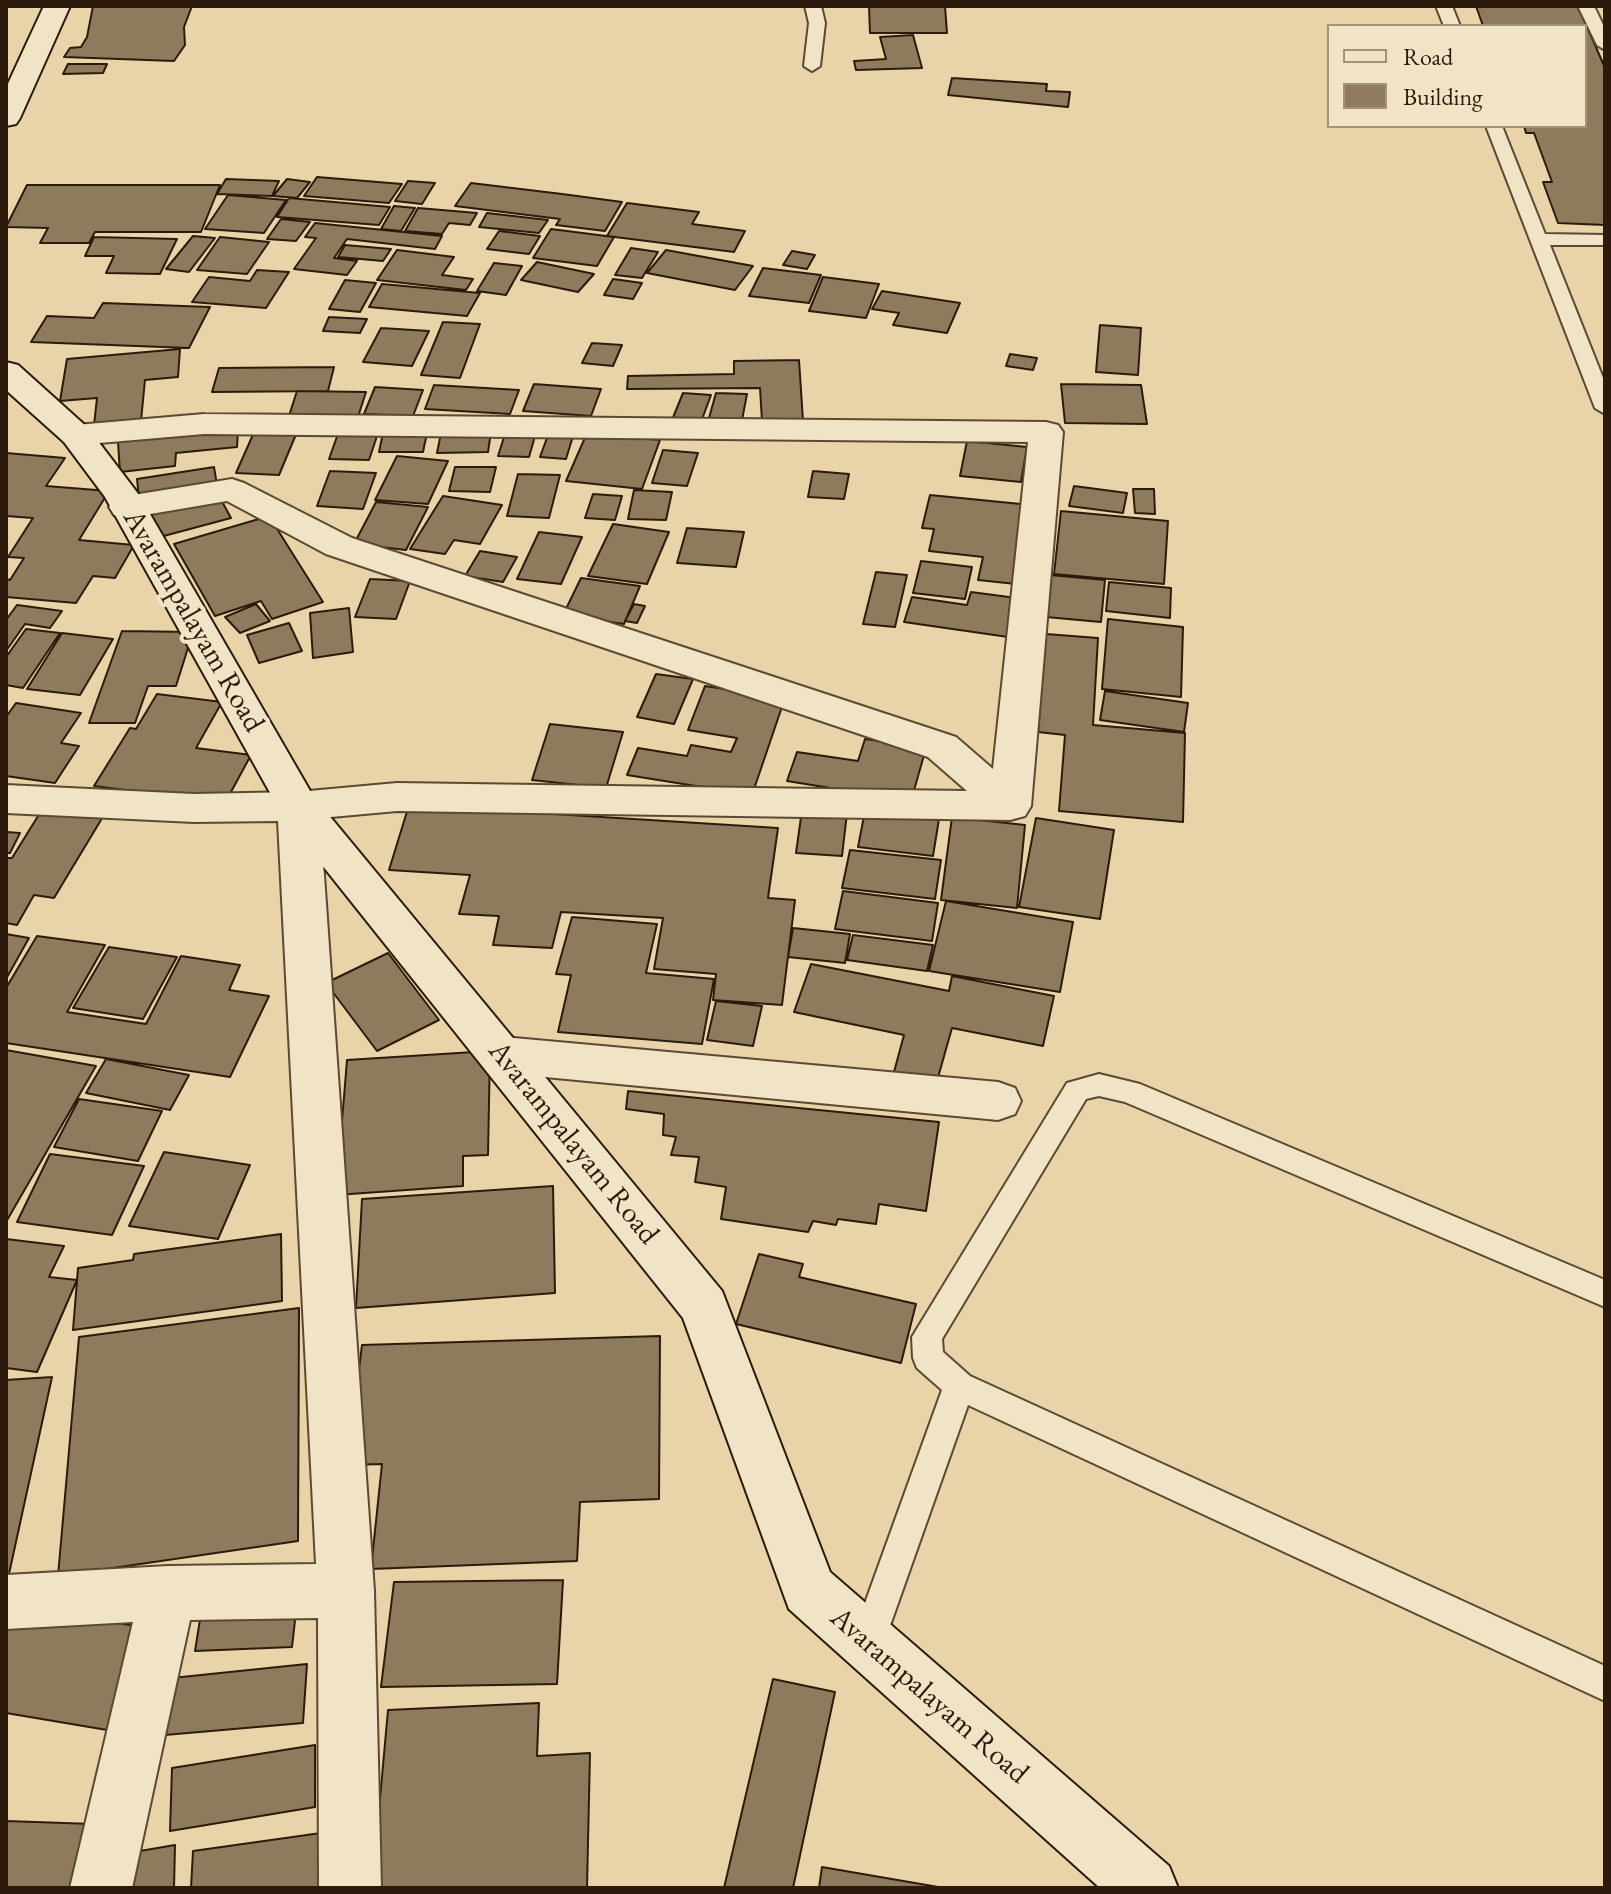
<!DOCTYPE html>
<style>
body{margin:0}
#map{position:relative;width:1611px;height:1894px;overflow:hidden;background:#e8d4a8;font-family:"EB Garamond",serif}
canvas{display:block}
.frame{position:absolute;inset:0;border:8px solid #2c1b0c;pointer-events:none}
.legend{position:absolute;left:1327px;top:24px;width:260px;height:104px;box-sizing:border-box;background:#f0e3c6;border:2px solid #a2937c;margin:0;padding:10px 14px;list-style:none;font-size:24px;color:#2c1b0c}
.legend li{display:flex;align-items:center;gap:16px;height:40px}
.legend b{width:40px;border:2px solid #a2937c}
</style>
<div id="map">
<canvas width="1611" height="1894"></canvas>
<div class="frame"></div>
<ul class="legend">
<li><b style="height:10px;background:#f0e3c6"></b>Road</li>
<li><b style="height:22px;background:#8e7b5d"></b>Building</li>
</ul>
</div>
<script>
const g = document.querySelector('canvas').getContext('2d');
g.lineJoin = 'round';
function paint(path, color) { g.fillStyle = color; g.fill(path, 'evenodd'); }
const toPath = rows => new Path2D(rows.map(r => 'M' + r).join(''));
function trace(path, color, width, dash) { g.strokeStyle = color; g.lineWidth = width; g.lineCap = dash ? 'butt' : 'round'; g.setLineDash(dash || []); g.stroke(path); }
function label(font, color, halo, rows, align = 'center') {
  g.font = font + ' "EB Garamond",serif'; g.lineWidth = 8; g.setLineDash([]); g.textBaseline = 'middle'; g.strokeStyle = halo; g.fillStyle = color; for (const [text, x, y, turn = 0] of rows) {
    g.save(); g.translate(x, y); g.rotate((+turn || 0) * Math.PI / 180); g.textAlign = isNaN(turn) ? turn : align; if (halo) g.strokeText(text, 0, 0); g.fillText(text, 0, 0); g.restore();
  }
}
const building = toPath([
 [93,6,192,6,184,27,185,45,174,61,64,57,70,48,81,47,87,37,93,6],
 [869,6,945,6,947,33,870,33,869,6],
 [1476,6,1577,6,1582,15,1605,68,1605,225,1558,223,1543,182,1552,182,1534,133,1526,133,1524,126,1585,126,1585,26,1483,26,1476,6],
 [913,35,922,68,856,70,854,61,886,59,880,37,913,35],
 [68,64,107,64,103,73,63,74,68,64],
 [952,78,1047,84,1046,91,1070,92,1068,107,948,95,952,78],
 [317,177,402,184,389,203,304,196,317,177],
 [226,179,279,181,272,196,217,194,226,179],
 [287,179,310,182,297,198,273,196,287,179],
 [408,181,435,183,422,204,395,201,408,181],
 [471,183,562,194,622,202,605,231,556,225,560,219,455,206,471,183],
 [27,185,220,185,201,232,95,232,89,243,40,243,48,228,6,227,27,185],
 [228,195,286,200,264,233,205,229,228,195],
 [289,198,390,207,379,225,277,217,289,198],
 [627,203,699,212,692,224,745,231,734,252,607,236,627,203],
 [394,206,415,208,401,231,381,229,394,206],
 [418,208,477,213,470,225,449,223,442,234,405,231,418,208],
 [487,213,548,220,539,233,479,227,487,213],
 [281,219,310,222,296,241,267,239,281,219],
 [315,223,442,236,435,249,347,239,334,258,357,261,347,275,294,269,316,238,305,237,315,223],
 [551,229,614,237,597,266,533,258,551,229],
 [499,231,540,236,529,254,487,249,499,231],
 [193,236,215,238,189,272,166,269,193,236],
 [94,237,177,239,160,274,106,273,114,256,85,256,94,237],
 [220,237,269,242,247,274,197,270,220,237],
 [345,245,391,249,383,261,338,257,345,245],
 [631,248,658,252,642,278,615,275,631,248],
 [397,250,454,257,442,275,473,279,466,290,377,280,397,250],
 [666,250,753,266,735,290,647,273,666,250],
 [792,251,815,255,807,269,783,265,792,251],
 [537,262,594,274,578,292,521,280,537,262],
 [494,263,522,266,506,295,477,291,494,263],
 [763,268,821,275,809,303,749,296,763,268],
 [257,270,289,272,266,308,192,302,209,277,250,281,257,270],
 [823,277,879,284,866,318,809,311,823,277],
 [613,279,642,283,633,299,604,295,613,279],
 [345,280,376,283,360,312,329,309,345,280],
 [382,284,480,293,467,316,369,307,382,284],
 [882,291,960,303,947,333,893,325,899,313,872,309,882,291],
 [103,303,210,307,189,348,31,342,47,316,94,318,103,303],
 [329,317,367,319,360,333,323,331,329,317],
 [443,322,480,324,460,378,421,375,443,322],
 [1100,325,1141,328,1138,375,1096,372,1100,325],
 [381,328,429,331,412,366,363,362,381,328],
 [592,343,622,345,613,366,582,363,592,343],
 [180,349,178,377,145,380,141,421,94,425,97,398,60,401,67,359,180,349],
 [1010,354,1037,358,1033,370,1006,366,1010,354],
 [799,360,803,421,762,421,760,388,627,389,628,376,734,374,734,361,799,360],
 [334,367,328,391,212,392,219,368,334,367],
 [534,384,601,389,591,416,523,411,534,384],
 [1061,384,1141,385,1147,424,1065,423,1061,384],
 [434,385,519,390,510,414,425,409,434,385],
 [375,387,423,390,413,416,364,414,375,387],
 [297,391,366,392,357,420,288,419,297,391],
 [683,393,711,395,701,422,672,420,683,393],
 [716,393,747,394,742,420,709,418,716,393],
 [238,430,237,447,176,453,175,466,120,472,118,442,238,430],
 [255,430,297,432,279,475,236,473,255,430],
 [339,431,378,433,369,460,329,459,339,431],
 [491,432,488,452,437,453,441,433,491,432],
 [383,433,427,433,423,452,379,452,383,433],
 [587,433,660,440,642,489,566,481,587,433],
 [505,434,535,436,529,457,498,456,505,434],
 [548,435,573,436,566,459,540,457,548,435],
 [967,441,1027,447,1021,482,960,476,967,441],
 [663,450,698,453,687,486,652,483,663,450],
 [6,453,65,458,46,486,109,491,79,540,134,545,115,578,93,576,76,603,6,597,6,579,10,580,24,558,8,557,33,518,6,516,6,453],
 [397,456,448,461,428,504,375,500,397,456],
 [214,467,217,485,139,498,137,479,214,467],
 [455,467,496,467,490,492,449,491,455,467],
 [330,471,376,473,363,509,317,506,330,471],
 [813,471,849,474,844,499,808,497,813,471],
 [518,474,560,475,549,518,507,516,518,474],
 [1074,486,1127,493,1123,513,1069,506,1074,486],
 [1133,489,1154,489,1155,514,1135,513,1133,489],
 [634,490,672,492,666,520,628,519,634,490],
 [218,494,231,518,160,537,148,512,218,494],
 [593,494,622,496,615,520,585,518,593,494],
 [930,495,1031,505,1016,584,978,580,983,557,929,551,934,529,922,528,930,495],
 [443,496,502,505,480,544,454,540,445,554,410,549,443,496],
 [376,502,428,507,406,550,354,544,376,502],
 [1061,511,1168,521,1164,584,1054,574,1061,511],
 [269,516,323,602,272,619,261,601,215,616,174,544,269,516],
 [613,524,669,532,647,584,588,576,613,524],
 [687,528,744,532,736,567,677,563,687,528],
 [539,532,582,537,561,584,517,579,539,532],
 [480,551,517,557,503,582,465,576,480,551],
 [921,561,972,567,965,599,913,593,921,561],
 [876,572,907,575,895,627,863,624,876,572],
 [1050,575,1105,580,1101,622,1046,617,1050,575],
 [581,578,640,586,624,624,563,615,581,578],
 [370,579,410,581,396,619,355,617,370,579],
 [1109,582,1171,588,1170,618,1106,611,1109,582],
 [971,592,1024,599,1015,638,904,622,912,597,967,605,971,592],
 [256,604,270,621,240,633,225,617,256,604],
 [634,604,645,606,637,623,625,621,634,604],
 [17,605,62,611,50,628,25,624,6,651,6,620,17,605],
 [349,608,353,652,313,658,310,613,349,608],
 [1108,619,1183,627,1181,697,1102,689,1108,619],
 [289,623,302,651,259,663,247,635,289,623],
 [26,629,60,633,23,688,6,685,6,657,26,629],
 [122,631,193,632,176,686,148,686,135,723,89,723,122,631],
 [62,633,113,639,80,695,27,689,62,633],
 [1046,634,1098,638,1093,725,1185,733,1183,822,1059,811,1065,735,1038,732,1046,634],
 [656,674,693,679,674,724,637,717,656,674],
 [705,686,785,698,752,795,627,775,638,748,687,756,691,745,731,752,737,738,688,730,705,686],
 [1105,691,1188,703,1184,732,1100,720,1105,691],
 [157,694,222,702,196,748,251,755,225,803,94,786,130,728,136,729,157,694],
 [16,703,81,713,61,743,79,746,55,783,6,776,6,717,16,703],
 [550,724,623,732,606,788,532,780,550,724],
 [865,739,926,748,911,801,787,781,797,752,858,761,865,739],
 [409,805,778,828,768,898,795,900,782,1005,713,1000,716,974,654,969,663,918,561,912,552,948,493,945,499,916,459,914,470,875,389,870,409,805],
 [43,808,104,815,54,898,34,895,17,925,6,923,6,858,12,858,43,808],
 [802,810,847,813,842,856,796,853,802,810],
 [865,811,939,819,933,856,858,847,865,811],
 [952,817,1025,825,1017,908,941,900,952,817],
 [1036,818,1114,830,1100,919,1019,907,1036,818],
 [6,832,20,833,10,853,6,853,6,832],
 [850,850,941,860,935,899,842,888,850,850],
 [843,891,938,903,932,941,835,929,843,891],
 [946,901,1073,922,1060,992,929,971,946,901],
 [572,917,657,924,646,973,714,979,702,1044,558,1032,571,975,556,974,572,917],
 [793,928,850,934,845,963,788,957,793,928],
 [6,934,29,938,6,979,6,934],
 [853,935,933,945,927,971,847,960,853,935],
 [37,936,105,945,67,1012,146,1024,181,956,240,965,229,990,269,996,230,1077,6,1043,6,988,37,936],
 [109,947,177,957,143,1019,73,1008,109,947],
 [388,953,439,1020,377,1051,326,983,388,953],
 [811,964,949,991,952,976,1054,996,1043,1046,952,1028,937,1081,894,1072,904,1035,794,1012,811,964],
 [716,1001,762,1006,753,1046,707,1040,716,1001],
 [6,1050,96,1066,6,1222,6,1050],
 [490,1051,488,1155,463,1156,463,1186,336,1195,347,1060,490,1051],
 [106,1059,189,1075,170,1110,86,1093,106,1059],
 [628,1091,939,1122,926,1211,879,1204,876,1224,838,1219,836,1225,813,1221,808,1232,721,1219,726,1187,695,1182,699,1157,671,1155,676,1137,663,1135,664,1114,626,1109,628,1091],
 [79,1099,162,1111,138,1161,54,1147,79,1099],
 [164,1152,250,1165,218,1239,129,1226,164,1152],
 [50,1154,144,1166,112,1235,17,1222,50,1154],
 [553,1186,555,1293,356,1308,362,1199,553,1186],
 [281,1234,282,1301,73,1330,78,1268,133,1260,134,1254,281,1234],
 [6,1239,64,1246,49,1277,77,1280,37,1372,6,1368,6,1239],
 [759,1254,803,1264,799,1277,916,1304,901,1363,736,1324,759,1254],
 [299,1308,298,1541,58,1576,79,1337,299,1308],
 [660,1336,659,1499,580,1502,577,1561,371,1569,382,1464,347,1465,362,1345,660,1336],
 [52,1377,7,1583,6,1583,6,1380,52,1377],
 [563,1580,557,1684,381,1687,394,1582,563,1580],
 [297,1603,292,1647,195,1651,202,1607,297,1603],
 [18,1606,153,1629,113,1731,6,1713,6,1632,18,1606],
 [307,1664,303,1723,165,1735,172,1678,307,1664],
 [773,1679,835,1692,793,1888,724,1888,773,1679],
 [539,1703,537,1756,590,1753,587,1888,372,1888,388,1710,539,1703],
 [315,1745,315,1807,170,1831,172,1768,315,1745],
 [6,1821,93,1824,77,1888,6,1888,6,1821],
 [321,1833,319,1888,191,1888,193,1851,321,1833],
 [175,1845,174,1888,126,1888,128,1853,175,1845],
 [822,1867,944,1888,819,1888,822,1867]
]);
const lane = toPath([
 [805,6,821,6,825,23,820,66,812,71,804,66,809,23,805,6],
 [1436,6,1452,6,1460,26,1444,26,1436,6],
 [1578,6,1594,6,1605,29,1605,50,1597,45,1578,6],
 [1486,126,1502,126,1545,234,1605,235,1605,245,1550,245,1605,383,1605,414,1595,408,1486,126],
 [1099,1074,1140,1084,1605,1280,1605,1307,1125,1102,1099,1096,1086,1099,942,1339,943,1352,970,1376,1605,1666,1605,1701,968,1405,880,1654,868,1658,856,1654,851,1642,942,1390,917,1368,913,1358,912,1337,1067,1083,1099,1074]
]);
const street = toPath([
 [204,414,1046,422,1058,425,1063,432,1031,806,1025,816,1010,820,397,811,320,818,374,1591,381,1888,319,1888,318,1618,190,1620,132,1888,70,1888,133,1622,6,1629,6,1575,168,1566,316,1564,278,821,194,822,6,813,6,785,194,794,298,792,397,783,967,791,928,757,326,554,227,501,127,518,114,515,109,507,114,499,127,496,232,479,244,483,352,538,956,737,993,769,1028,442,204,434,76,445,64,442,59,435,64,428,76,425,204,414],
 [503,1037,998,1082,1015,1088,1021,1101,1015,1114,998,1120,503,1073,487,1068,480,1055,487,1042,503,1037]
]);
const secondary = toPath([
 [44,6,70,6,20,118,16,124,6,126,6,88,44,6],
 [6,362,18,365,88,428,139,495,313,796,722,1291,830,1572,1169,1866,1178,1888,1100,1888,789,1609,683,1318,283,816,105,497,64,442,6,390,6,362]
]);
const streetNames = [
 ["Avarampalayam Road",193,621,60],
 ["Avarampalayam Road",573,1143,51],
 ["Avarampalayam Road",929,1696,41]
];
paint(building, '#8e7b5d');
trace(building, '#2c1b0c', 2);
trace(lane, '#5b4933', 4);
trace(street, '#5b4933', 4);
trace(secondary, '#2c1b0c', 4);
paint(lane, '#f0e3c6');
paint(street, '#f0e3c6');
paint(secondary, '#f0e3c6');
label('30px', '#2c1b0c', '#f0e3c6', streetNames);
</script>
